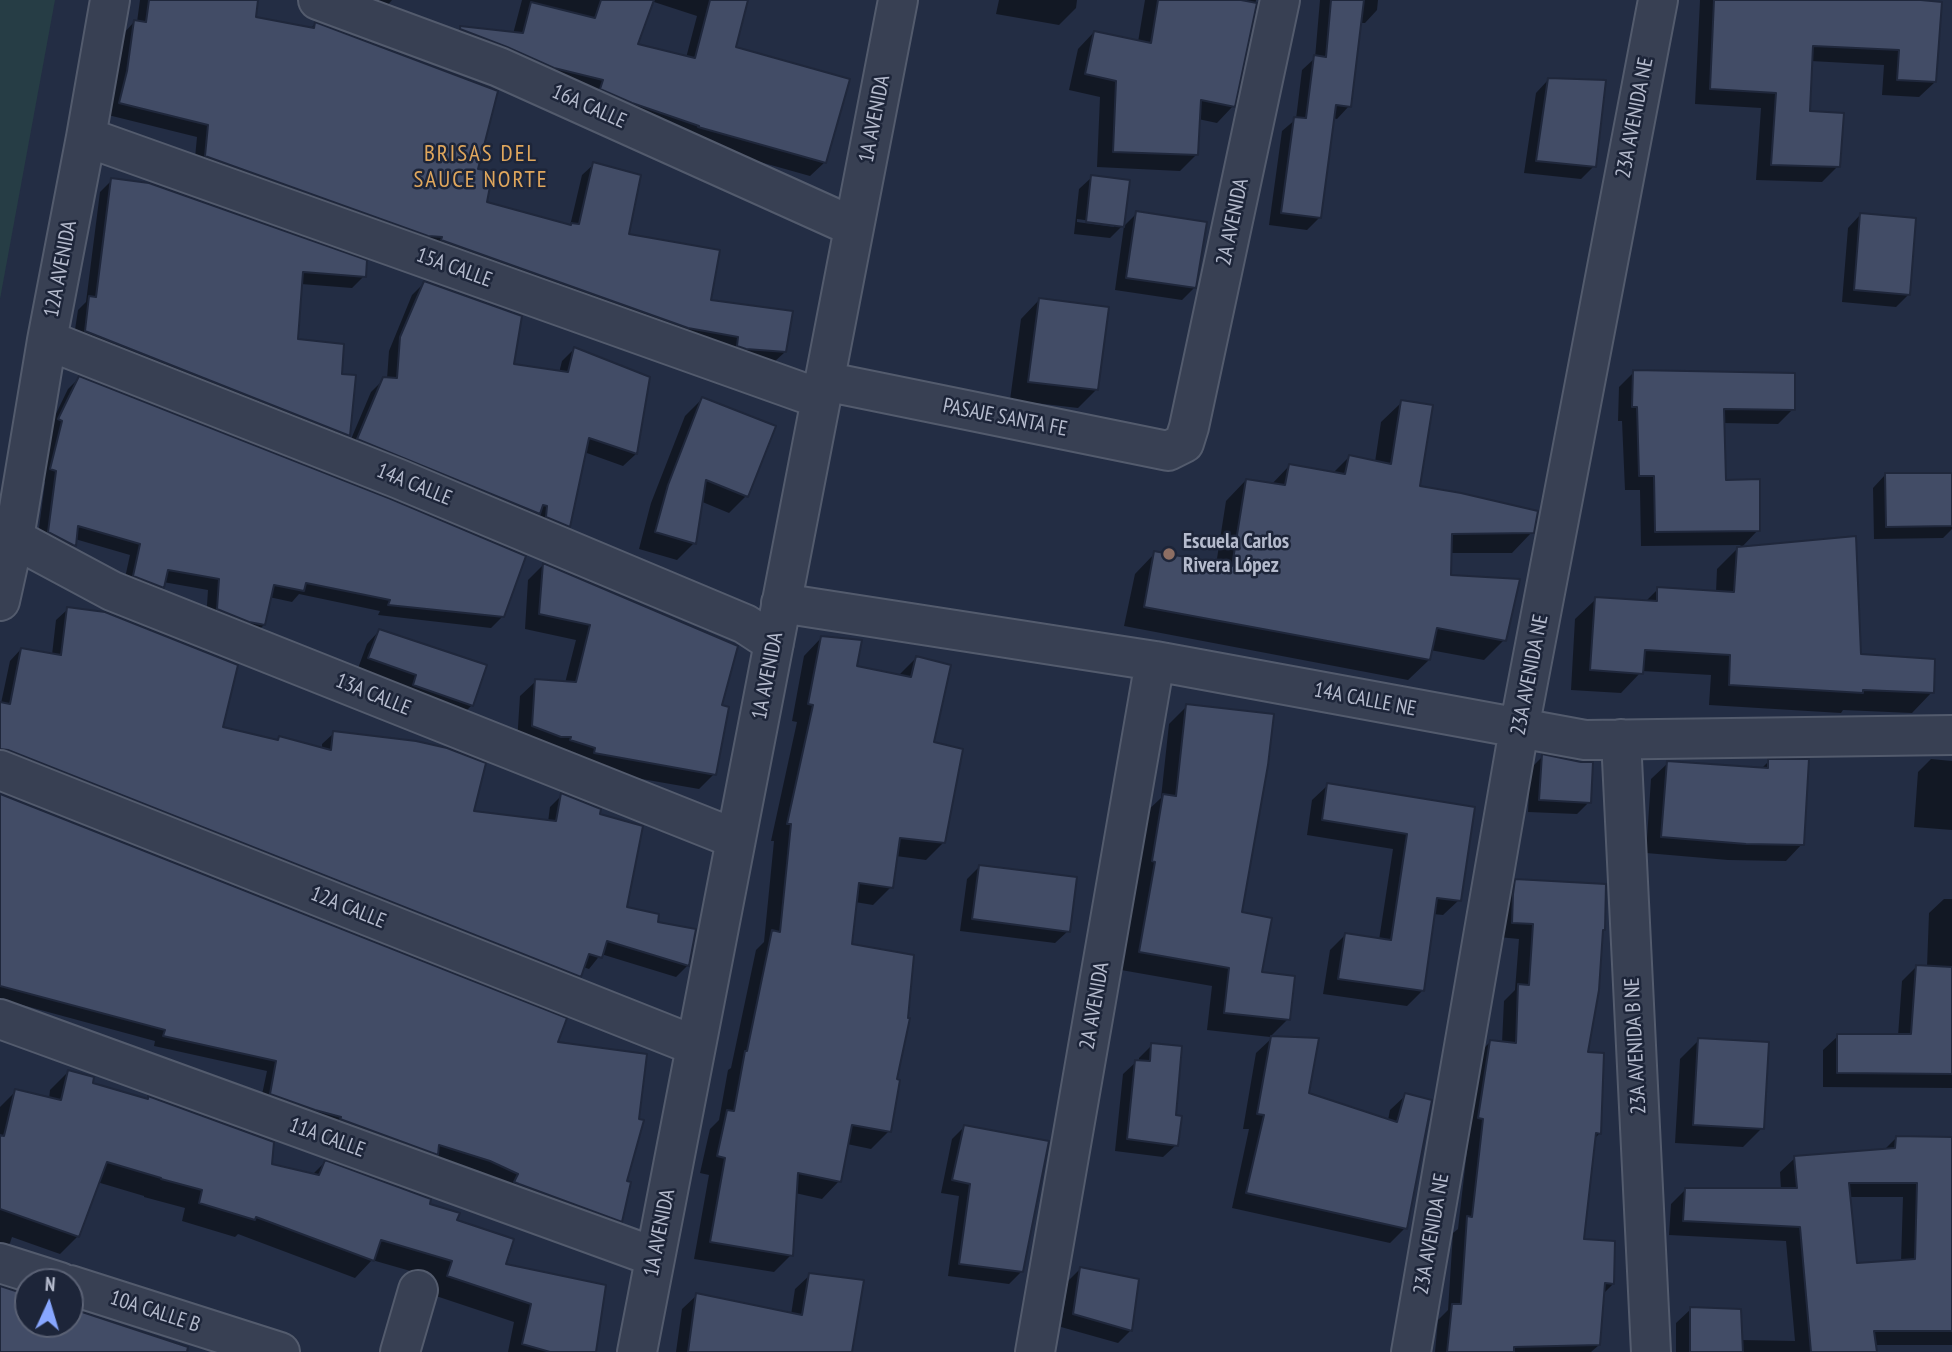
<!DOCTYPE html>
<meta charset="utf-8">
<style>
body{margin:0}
#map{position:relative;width:1952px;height:1352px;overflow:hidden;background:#232d44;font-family:"PT Sans Narrow",sans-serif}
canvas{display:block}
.north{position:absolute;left:14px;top:1268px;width:70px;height:70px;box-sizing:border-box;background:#1d2539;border:2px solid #5a6174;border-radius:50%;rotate:4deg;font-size:19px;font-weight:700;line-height:28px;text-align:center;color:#b5bbcd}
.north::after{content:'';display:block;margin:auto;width:24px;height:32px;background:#88a7ff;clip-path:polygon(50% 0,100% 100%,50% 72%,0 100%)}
</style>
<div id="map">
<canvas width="1952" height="1352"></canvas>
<div class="north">N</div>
</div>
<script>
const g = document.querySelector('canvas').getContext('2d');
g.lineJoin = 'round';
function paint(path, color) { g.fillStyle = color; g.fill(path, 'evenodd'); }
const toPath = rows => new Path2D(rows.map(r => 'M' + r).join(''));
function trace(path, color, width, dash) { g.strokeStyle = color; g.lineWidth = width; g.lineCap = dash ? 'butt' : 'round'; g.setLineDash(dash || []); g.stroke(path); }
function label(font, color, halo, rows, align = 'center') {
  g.font = font + ' "PT Sans Narrow",sans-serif'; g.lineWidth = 5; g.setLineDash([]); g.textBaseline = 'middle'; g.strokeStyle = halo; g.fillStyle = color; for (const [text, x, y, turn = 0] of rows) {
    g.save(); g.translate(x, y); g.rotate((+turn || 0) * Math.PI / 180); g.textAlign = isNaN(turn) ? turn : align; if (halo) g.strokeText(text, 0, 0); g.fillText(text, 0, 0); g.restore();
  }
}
const green = toPath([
 [0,0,55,0,0,299]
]);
const shadow = toPath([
 [140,0,256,0,254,19,310,29,315,24,476,170,485,203,570,226,582,175,594,164,627,235,709,302,785,352,773,363,194,168,197,137,108,115,116,84,123,34,134,22,137,22],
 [342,0,392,0,379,15],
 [522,0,746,0,734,48,825,162,810,176,685,141,447,42,461,28,513,34],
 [651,1,697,16,686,58,636,45],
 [999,0,1077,0,1076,8,1059,25,996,14],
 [1145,0,1256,0,1233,106,1217,123,1198,119,1197,154,1180,171,1097,167,1100,97,1069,90,1078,49,1094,32,1138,42],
 [1320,0,1378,0,1377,10,1365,23,1359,23,1349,106,1337,119,1333,118,1320,217,1307,230,1269,225,1282,131,1296,119,1302,70,1315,58],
 [1700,0,1906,0,1935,82,1919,97,1882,95,1884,65,1811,61,1808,112,1838,166,1822,182,1756,180,1761,108,1695,104],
 [1548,80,1594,166,1581,179,1524,173,1536,93],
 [1092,177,1122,226,1110,238,1074,234,1079,189],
 [1077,219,1114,224,1114,227,1077,222],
 [112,180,364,276,352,288,301,284,297,341,340,376,354,377,349,435,337,447,73,343,78,310,86,302,100,192],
 [1137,213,1195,287,1182,300,1115,290,1124,226],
 [1860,215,1909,294,1896,307,1842,302,1848,228],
 [424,283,512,366,559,373,562,361,574,349,648,378,636,454,623,466,584,452,568,526,556,538,346,451,371,392,384,379,387,379,389,351,412,295],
 [1039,300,1097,389,1078,408,1010,400,1021,319],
 [1634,372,1793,409,1778,424,1722,423,1725,481,1758,530,1741,548,1860,655,1932,692,1912,713,1843,710,1841,713,1709,705,1711,675,1642,671,1621,693,1571,690,1575,619,1596,599,1645,602,1658,589,1716,592,1717,569,1741,545,1641,546,1640,490,1625,490,1622,421,1618,421,1619,387],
 [79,378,502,617,491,628,378,615,380,611,299,594,292,602,269,597,264,625,252,636,206,620,208,590,163,582,162,587,151,598,123,587,130,555,75,539,74,545,63,556,37,543,45,482,40,480,52,432,48,430,68,389],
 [702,399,746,496,729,513,700,501,694,543,677,560,639,549,651,503,685,416],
 [1402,402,1418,488,1532,532,1512,553,1450,553,1449,577,1504,640,1484,660,1430,650,1429,660,1408,680,1124,626,1135,574,1155,553,1216,565,1226,501,1246,480,1271,485,1289,466,1333,473,1349,457,1375,462,1381,422],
 [1885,475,1952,475,1952,529,1943,538,1874,539,1873,488],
 [543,565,714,774,699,789,579,768,517,742,520,696,536,681,565,683,576,640,525,629,528,580],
 [68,609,221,728,322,749,322,744,334,733,472,812,548,822,550,807,562,795,625,908,656,923,688,965,676,977,601,954,589,969,583,967,580,976,568,988,0,762,0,708,10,661,21,649,52,655,56,620],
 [379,631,472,705,459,718,357,671,367,644],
 [821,638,855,668,898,676,916,658,932,743,944,842,926,860,896,856,891,887,873,905,855,902,850,946,895,1081,889,1131,871,1149,847,1144,839,1181,822,1199,795,1193,791,1255,774,1272,694,1259,709,1175,700,1173,710,1129,719,1120,728,1070,731,1068,756,950,764,942,774,841,771,841,797,722,792,721,804,656],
 [1187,706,1240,914,1260,974,1288,1019,1270,1037,1207,1030,1212,986,1121,970,1138,879,1135,879,1145,813,1161,798,1169,724],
 [1543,756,1589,802,1577,814,1528,812,1530,769],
 [1931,759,1952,761,1952,830,1914,827,1918,772],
 [1769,761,1802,844,1786,861,1728,860,1646,853,1651,779,1668,763,1761,769],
 [1328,785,1473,809,1459,900,1443,915,1433,914,1422,991,1407,1006,1323,994,1330,950,1345,935,1379,940,1393,849,1307,835,1312,800],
 [0,795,556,1043,625,1182,621,1221,610,1232,479,1171,260,1104,267,1071,154,1046,155,1041,0,999],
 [980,866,1068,931,1055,943,960,931,967,879],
 [1516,881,1603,930,1602,931,1586,1053,1600,1133,1594,1139,1582,1241,1613,1284,1603,1294,1599,1345,1591,1352,1435,1352,1438,1320,1448,1310,1453,1233,1458,1229,1469,1133,1464,1133,1476,1056,1491,1041,1502,1043,1504,1001,1515,990,1519,939,1498,937,1501,896],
 [1944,899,1952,899,1952,1088,1823,1087,1823,1050,1838,1036,1898,1036,1902,981,1917,966,1927,967,1929,913],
 [1272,1038,1307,1094,1388,1120,1390,1110,1406,1095,1405,1228,1390,1243,1232,1208,1249,1129,1243,1129,1256,1053],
 [1699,1040,1762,1128,1743,1147,1675,1143,1680,1059],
 [1152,1045,1174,1116,1176,1145,1163,1157,1115,1151,1123,1074,1136,1062,1139,1062,1139,1058],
 [68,1072,270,1165,312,1175,325,1162,428,1205,455,1221,594,1352,508,1352,514,1322,430,1294,435,1278,372,1260,355,1278,238,1234,235,1237,182,1221,185,1208,144,1197,144,1196,97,1182,78,1236,60,1254,12,1237,10,1243,0,1252,0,1107,16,1091,49,1099,50,1090],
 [964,1127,1022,1271,1009,1284,948,1276,959,1196,941,1193,952,1139],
 [1952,1134,1952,1345,1875,1345,1876,1352,1676,1352,1676,1323,1691,1309,1740,1340,1795,1341,1786,1241,1669,1235,1671,1204,1686,1189,1781,1189,1780,1172,1795,1158,1883,1151,1896,1138,1952,1139],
 [1848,1197,1903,1197,1901,1262,1856,1265],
 [1080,1269,1131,1330,1118,1343,1061,1327,1068,1281],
 [810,1275,850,1352,676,1352,682,1309,697,1295,791,1315,795,1289]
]);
const building = toPath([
 [149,0,258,0,256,17,314,28,315,22,498,91,478,169,493,171,487,202,571,225,571,223,579,224,593,162,641,175,629,234,720,250,711,300,793,311,786,352,746,349,737,346,738,337,688,328,441,240,442,237,428,236,205,156,208,125,119,103,127,71,134,20,146,22,149,0],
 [601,0,654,0,638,44,695,58,710,0,748,0,736,47,850,79,826,163,698,127,699,126,632,103,600,89,603,80,554,68,507,47,460,29,460,26,523,33,531,2,595,18,601,0],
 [1158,0,1241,0,1257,3,1235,107,1201,100,1198,155,1113,152,1116,81,1085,74,1094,31,1151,43,1158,0],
 [1331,0,1364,0,1351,107,1336,105,1321,218,1281,213,1294,117,1306,118,1314,55,1326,57,1331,0],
 [1714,0,1921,0,1942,2,1936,82,1897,80,1899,50,1813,46,1810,111,1844,113,1840,167,1771,165,1776,93,1710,89,1714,0],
 [1548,78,1606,80,1596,167,1536,161,1548,78],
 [1091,175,1130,180,1124,227,1086,222,1091,175],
 [111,178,149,183,367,260,366,277,303,272,298,339,344,344,342,374,356,375,350,436,85,331,89,296,96,297,111,178],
 [1136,211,1207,222,1196,288,1126,278,1136,211],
 [1860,213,1916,218,1910,295,1854,290,1860,213],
 [424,281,522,316,514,364,568,372,574,347,650,377,637,454,589,438,570,527,546,517,547,506,543,505,540,514,357,439,383,377,397,378,400,337,424,281],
 [1039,298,1109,307,1098,390,1028,382,1039,298],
 [1633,370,1795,373,1795,410,1724,409,1726,480,1760,479,1760,531,1655,532,1654,476,1639,476,1637,407,1632,407,1633,370],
 [79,376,391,499,526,556,504,617,388,605,390,600,306,583,304,591,274,585,265,625,249,622,217,609,219,579,168,570,164,588,133,576,140,544,78,526,76,546,73,545,48,532,56,471,50,469,62,421,58,419,79,376],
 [702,397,776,426,748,497,706,480,696,544,655,532,668,485,702,397],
 [1401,400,1433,405,1420,486,1461,493,1538,511,1534,533,1452,534,1451,575,1520,579,1506,641,1437,628,1430,660,1144,607,1154,551,1232,566,1246,479,1285,485,1289,464,1345,474,1349,455,1391,464,1401,400],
 [1885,473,1952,473,1952,526,1886,527,1885,473],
 [1856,536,1861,654,1935,659,1934,693,1863,690,1863,693,1729,685,1730,655,1645,650,1643,674,1590,670,1595,597,1657,601,1657,587,1734,592,1737,547,1856,536],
 [543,563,738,646,722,705,729,707,716,775,594,753,595,748,570,740,571,737,561,737,532,726,535,679,576,682,590,625,539,614,543,563],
 [67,607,105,612,238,665,223,727,278,740,279,736,331,750,333,731,416,741,447,748,486,763,474,811,556,821,561,793,601,809,600,814,643,826,627,907,659,914,658,922,696,929,689,966,607,941,602,958,589,954,581,977,8,750,0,749,0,702,10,704,21,648,61,655,67,607],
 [379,629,487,665,473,706,413,685,416,675,368,658,379,629],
 [821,636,862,640,857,666,911,677,916,656,951,665,934,742,963,749,945,843,900,838,893,888,859,883,852,944,914,955,908,1018,910,1018,897,1079,900,1080,891,1132,852,1125,841,1182,798,1173,793,1256,710,1242,725,1158,717,1156,727,1110,734,1111,745,1051,747,1051,772,930,780,932,791,824,787,824,813,705,808,704,821,636],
 [1186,704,1274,714,1268,765,1242,912,1272,918,1262,972,1295,976,1290,1020,1224,1013,1229,968,1139,952,1155,862,1152,861,1163,794,1176,796,1186,704],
 [1542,754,1581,762,1593,762,1591,803,1539,800,1542,754],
 [1768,759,1809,759,1804,845,1746,844,1661,837,1667,761,1768,768,1768,759],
 [1327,783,1475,807,1461,901,1437,898,1424,991,1338,979,1345,933,1391,940,1407,834,1322,820,1327,783],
 [0,794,567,1018,558,1042,647,1054,639,1119,644,1120,627,1181,631,1182,622,1222,519,1184,514,1182,518,1174,490,1161,439,1145,438,1155,340,1119,341,1117,315,1110,270,1094,276,1061,163,1036,165,1030,0,986,0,794],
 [979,865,1077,877,1070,932,972,919,979,865],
 [1515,879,1606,884,1605,930,1603,930,1599,990,1588,1052,1604,1053,1601,1134,1596,1133,1584,1239,1615,1241,1614,1284,1605,1283,1600,1345,1514,1347,1514,1352,1447,1352,1452,1304,1461,1304,1467,1216,1472,1217,1483,1119,1478,1118,1490,1040,1516,1043,1518,984,1529,985,1533,924,1512,923,1513,894,1515,879],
 [1916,965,1952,967,1952,1074,1837,1073,1837,1034,1911,1034,1916,965],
 [1271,1036,1319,1038,1309,1093,1397,1122,1405,1093,1432,1100,1407,1229,1246,1193,1264,1115,1257,1114,1271,1036],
 [1698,1038,1769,1042,1764,1129,1693,1125,1698,1038],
 [1151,1043,1182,1046,1176,1115,1182,1116,1178,1146,1127,1139,1135,1060,1150,1061,1151,1043],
 [68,1070,94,1077,93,1083,148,1099,148,1096,274,1142,272,1164,319,1175,325,1160,431,1199,430,1204,460,1213,457,1220,514,1239,506,1264,606,1285,596,1352,550,1352,522,1344,531,1304,447,1276,452,1261,381,1240,374,1261,256,1217,255,1220,199,1203,202,1190,161,1179,161,1178,107,1162,79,1237,0,1209,0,1135,4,1136,15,1089,61,1100,68,1070],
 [964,1125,1049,1141,1023,1272,959,1264,970,1184,952,1180,964,1125],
 [1896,1136,1952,1137,1952,1331,1874,1331,1877,1352,1811,1352,1800,1227,1683,1221,1685,1188,1797,1188,1794,1156,1895,1148,1896,1136],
 [1849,1183,1917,1183,1915,1259,1857,1263,1849,1183],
 [1080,1267,1139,1279,1132,1331,1073,1314,1080,1267],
 [809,1273,864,1280,852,1352,688,1352,696,1293,802,1315,809,1273],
 [0,1286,28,1295,28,1324,70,1324,70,1308,188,1347,187,1352,0,1352,0,1286],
 [1690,1307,1741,1309,1743,1352,1690,1352,1690,1307]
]);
const minor = toPath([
 [318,0,499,67,854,227],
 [86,137,821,399],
 [47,340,399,479,745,624,774,643],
 [824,381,1168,451,1184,443,1189,427,1280,0],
 [0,531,112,591,736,839],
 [0,601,14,538,47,340,86,137,110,0],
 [781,603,1155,661,1585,740,1952,735],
 [1621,739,1651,1352],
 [0,770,696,1046],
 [0,1019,655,1257],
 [0,1263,60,1282],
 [70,1285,280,1352],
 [400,1352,418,1290],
 [637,1352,898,0],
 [1035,1352,1155,661],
 [1411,1352,1519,729,1658,0]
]);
const markers = [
 [1169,554,7,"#8d6e63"]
];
const streetNames = [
 ["16A CALLE",589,107,24],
 ["23A AVENIDA NE",1635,118,-79],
 ["1A AVENIDA",875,119,-79],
 ["2A AVENIDA",1233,222,-78],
 ["15A CALLE",454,268,20],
 ["12A AVENIDA",61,269,-79],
 ["PASAJE SANTA FE",1005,418,11],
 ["14A CALLE",414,485,22],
 ["23A AVENIDA NE",1530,675,-79],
 ["1A AVENIDA",768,676,-79],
 ["13A CALLE",373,695,22],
 ["14A CALLE NE",1365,700,11],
 ["12A CALLE",348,908,22],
 ["2A AVENIDA",1095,1006,-80],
 ["23A AVENIDA B NE",1636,1046,-93],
 ["11A CALLE",327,1138,20],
 ["1A AVENIDA",660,1233,-79],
 ["23A AVENIDA NE",1432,1234,-80],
 ["10A CALLE B",155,1312,18]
];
const poiNames = [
 ["Escuela Carlos",1183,542],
 ["Rivera López",1183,566]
];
const neighbourhoodNames = [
 ["BRISAS DEL",481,154],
 ["SAUCE NORTE",481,180]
];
paint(green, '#263d45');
paint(shadow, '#0007');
paint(building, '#424c66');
trace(building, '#1f273b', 2);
trace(minor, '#535b6d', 42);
trace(minor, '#384053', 38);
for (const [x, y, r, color] of markers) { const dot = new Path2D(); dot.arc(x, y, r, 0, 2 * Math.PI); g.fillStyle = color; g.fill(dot); trace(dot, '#1d2539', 2.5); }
label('21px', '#b5bbcd', '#1d2539', streetNames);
label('bold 21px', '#b5bbcd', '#1d2539', poiNames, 'left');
g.letterSpacing = '2px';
label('23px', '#e0a75d', '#1d2539', neighbourhoodNames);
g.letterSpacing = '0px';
</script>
